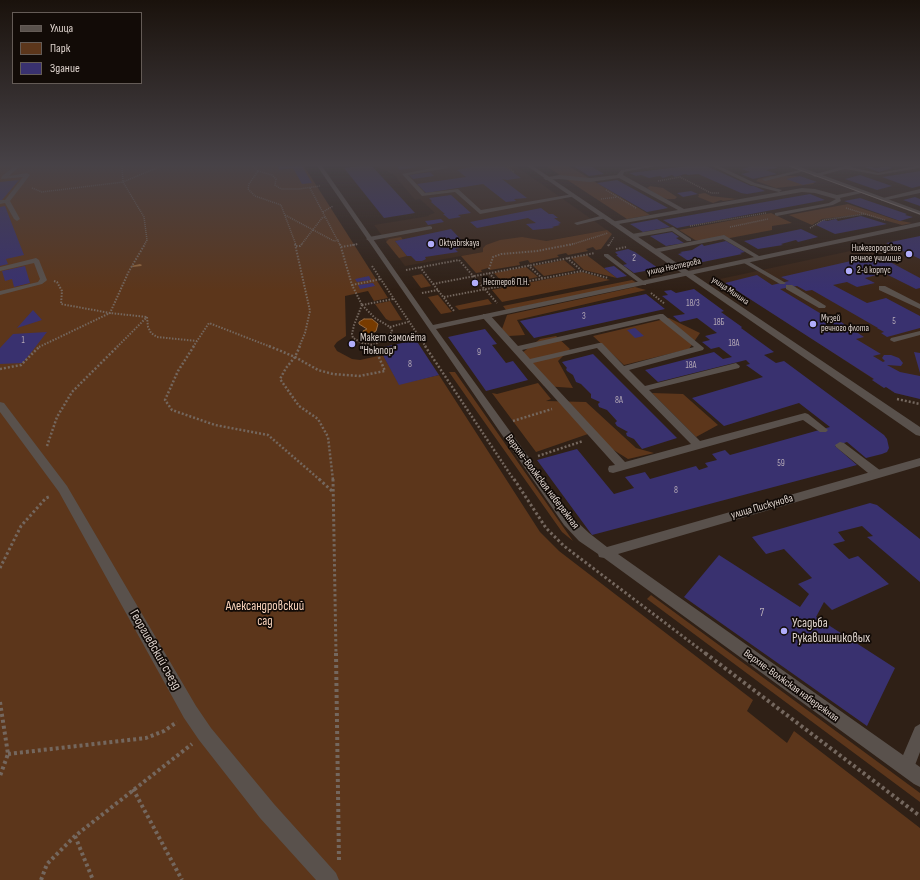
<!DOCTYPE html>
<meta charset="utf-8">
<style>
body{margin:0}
#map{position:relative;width:920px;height:880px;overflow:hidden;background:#2f2016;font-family:"Sofia Sans Condensed",sans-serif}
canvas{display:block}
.legend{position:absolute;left:12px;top:12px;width:130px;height:72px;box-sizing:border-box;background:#120b07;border:1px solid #645b56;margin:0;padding:5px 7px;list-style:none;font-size:12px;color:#ded3cd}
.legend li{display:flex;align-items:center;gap:8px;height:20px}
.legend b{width:20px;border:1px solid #645b56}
</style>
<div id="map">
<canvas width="920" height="880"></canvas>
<ul class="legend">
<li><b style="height:5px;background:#59514c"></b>Улица</li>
<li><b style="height:11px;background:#5c361b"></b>Парк</li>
<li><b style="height:11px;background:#39316f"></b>Здание</li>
</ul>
</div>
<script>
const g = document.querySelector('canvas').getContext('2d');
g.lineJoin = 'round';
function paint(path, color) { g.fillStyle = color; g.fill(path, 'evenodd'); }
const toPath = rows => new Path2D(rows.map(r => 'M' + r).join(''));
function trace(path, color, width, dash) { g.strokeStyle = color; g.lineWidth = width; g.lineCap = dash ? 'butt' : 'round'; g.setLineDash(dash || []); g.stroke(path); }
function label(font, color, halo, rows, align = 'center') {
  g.font = font + ' "Sofia Sans Condensed",sans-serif'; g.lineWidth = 3.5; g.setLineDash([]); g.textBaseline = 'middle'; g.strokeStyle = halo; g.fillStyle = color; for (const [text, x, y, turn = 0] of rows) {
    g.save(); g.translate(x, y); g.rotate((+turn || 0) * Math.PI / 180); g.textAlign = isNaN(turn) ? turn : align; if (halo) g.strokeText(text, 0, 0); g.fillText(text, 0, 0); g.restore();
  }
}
const built = toPath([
 [374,166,516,166,607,230,405,266,374,225,429,216,429,215,435,213,420,199,415,200,393,174],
 [920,236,920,399,895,393,886,387,884,388,872,380,873,379,720,279]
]);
const green = toPath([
 [0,166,304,166,388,298,374,301,368,291,345,296,346,336,337,342,334,346,337,351,352,359,360,360,383,355,399,384,439,375,540,532,559,551,753,700,747,711,787,743,794,731,920,828,920,880,0,880],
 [546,166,569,166,650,215,627,219],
 [770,176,796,176,812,181,814,184,776,188,756,181,758,179],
 [650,186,663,188,677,197,675,199,667,199,659,196,647,188],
 [705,193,711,196,737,199,723,201,721,200,713,203,698,197,699,195,698,194],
 [848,204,896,220,912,223,902,225,862,214,822,219,812,225,789,215],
 [771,213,792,223,772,226,772,230,709,242,695,240,679,230],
 [607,230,612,234,601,249,596,250,593,247,586,249,588,251,568,255,566,253,557,255,559,257,530,263,528,260,519,262,520,265,490,270,488,268,481,270,482,272,476,273,461,256,483,252,483,248,486,245,500,240,522,237,546,241],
 [401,237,403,240,395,241,407,256,399,258,386,242,389,239],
 [587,255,588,256,617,278,584,270,571,258],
 [564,260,576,270,544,276,533,266],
 [526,267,538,277,504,284,494,273],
 [582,272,610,280,502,302,492,290],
 [422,274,431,286,421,288,412,276],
 [632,280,637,283,506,310,503,306],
 [635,287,646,290,517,320,525,335,509,336,502,329,507,315],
 [438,295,452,312,441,314,428,297],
 [488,299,492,304,459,310,455,306],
 [390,301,402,320,390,321,386,319,375,304],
 [669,318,700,333,689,349,624,365,593,336],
 [556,336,570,349,558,361,573,388,544,386,518,356,540,339],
 [449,372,455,372,573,541,562,532],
 [538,383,551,399,546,401,586,402,636,448,654,453,628,459,588,434,536,452,492,393,497,394],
 [652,393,683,394,718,425,696,437],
 [651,595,920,793,920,802,647,599]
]);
const water = toPath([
 [364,319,372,319,378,324,376,331,367,336,363,336,362,334,363,331,367,329,359,324,359,322,364,319]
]);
const stream = toPath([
 [140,264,142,265,141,266,133,267,131,266,140,264]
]);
const building = toPath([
 [278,166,302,166,312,183,302,184,293,168,279,170],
 [359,166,372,166,415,213,384,218,344,168],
 [397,166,416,166,416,167,400,170],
 [474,166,504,166,521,178,507,180,502,179,527,198,514,199,516,201,506,202,483,184,426,193,417,184,466,177,457,170],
 [573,166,591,166,604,174,589,176],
 [687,166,707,166,751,186,754,186,765,191,747,194,741,193,698,174,688,175,685,174,675,177,672,175,663,178,660,176,649,178,641,175,636,176,629,173],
 [747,166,774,166,778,168,766,170,777,174,753,179,741,174,750,172,741,169,749,167],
 [871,166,875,168,887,166,893,168,879,172,864,167],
 [920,171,920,186,912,188,882,177],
 [430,172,434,176,413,179,409,175],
 [860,175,892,186,877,190,845,179],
 [800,176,817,182,803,185,786,179],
 [19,180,2,200,0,200,0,182],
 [617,180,668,208,647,212,597,183],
 [691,191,698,194,683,197,677,193],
 [810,194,825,200,677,228,663,220],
 [451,195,471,213,458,215,461,217,449,219,443,214,445,214,431,202,432,201,429,198],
 [915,197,920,199,920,206,903,200],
 [860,198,907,214,905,215,913,217,900,221,844,201],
 [5,206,24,255,6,259,8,264,0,266,0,207],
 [541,208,549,214,553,214,558,218,554,218,561,223,558,224,560,225,552,227,554,228,533,230,526,224,536,223,528,218,477,228,470,222],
 [861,216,887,224,835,234,816,225,823,220,827,221,836,219,838,221],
 [441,219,444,222,428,225,425,221],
 [657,219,670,227,643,232,630,224],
 [451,229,467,246,455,249,458,252,425,257,426,259,422,261,416,261,411,256,407,256,395,241],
 [801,229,818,237,798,242,796,240,781,244,783,245,758,249,744,241],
 [672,232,679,237,676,238,684,243,666,246,650,236],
 [920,236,920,259,886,243],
 [726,241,745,252,740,253,742,254,693,264,678,254,682,253,680,252,692,250,702,244,704,246],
 [628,249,635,252,658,268,653,269,658,272,649,274,645,271,634,273,623,265,627,264,616,255,618,255,615,252],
 [877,255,920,278,920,288,916,289,884,273,865,278,875,283,857,287,847,282,833,285,867,303,886,298,920,316,920,328,887,337,881,333,884,332,877,328,878,328,812,290,806,291,797,286,780,289,833,321,838,320,864,337,856,339,881,354,873,356,883,362,885,361,882,358,884,355,891,355,899,358,903,363,901,366,887,365,900,372,920,376,920,399,895,393,886,387,884,388,872,380,874,379,725,283,757,275,772,285,789,281,781,277],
 [25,266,30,283,14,287,12,279,5,281,2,271],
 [614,266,627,276,617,278,604,268],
 [369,276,371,280,357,282,355,279],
 [373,283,375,286,360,289,358,285],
 [694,289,724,311,721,312,742,327,741,328,774,352,764,355,776,363,784,361,884,435,887,439,889,448,887,452,882,454,866,458,847,442,835,446,857,465,592,535,537,460,577,449,614,494,634,488,625,477,645,472,650,479,696,466,699,470,708,467,705,463,717,460,712,454,725,450,730,455,830,427,799,403,724,426,692,398,763,377,746,365,750,364,746,360,658,382,645,370,714,352,723,359,732,357,719,347,711,349,702,342,710,340,705,336,717,333,697,318,680,322,673,316,685,314,662,296,668,295,664,291,671,290,676,293],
 [646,294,665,309,534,338,520,321],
 [33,310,42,320,17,328],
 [635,328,644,336,635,338,627,330],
 [485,329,497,344,492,345,506,363,513,361,528,380,486,391,448,337],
 [47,332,23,363,0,364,0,348,13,334],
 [416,340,439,375,399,385,379,348],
 [914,352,920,353,920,373],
 [593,354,677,438,642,449,634,439,627,436,626,433,628,432,617,426,615,423,617,421,607,410,599,407,598,404,600,402,591,398,591,394,581,384,576,382,573,375,567,371,566,369,567,368,562,362],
 [870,503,877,505,920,539,920,582,867,537,873,536,862,526,838,532,845,541,833,544,849,559,858,556,889,584,832,610,824,602,816,617,895,668,867,726,684,597,719,555,800,607,809,594,798,584,812,578,784,549,766,554,752,537]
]);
const pathFar4 = toPath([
 [122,166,123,182,144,217,147,240,144,245],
 [253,166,258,171,249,184,248,189,255,196,281,205,296,245],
 [512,166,507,167,514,172,512,172],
 [258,171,272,175,276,179,275,185,281,189,299,189,320,186],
 [658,181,680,177,711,193,719,193],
 [32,188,42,192,123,182,161,166],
 [310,188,340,245],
 [606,190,636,208],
 [601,199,617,197],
 [846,208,885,220],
 [323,212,333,206],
 [285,215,334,241,339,240],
 [690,226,766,213],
 [730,227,768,219],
 [810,228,823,220,865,214],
 [301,245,322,218,326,217],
 [352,245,358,244],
 [570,245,608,233],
 [609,245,614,237]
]);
const pathFar3 = toPath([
 [295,244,310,311,305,333,299,347],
 [340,244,352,285,362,305],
 [296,246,300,246,302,244],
 [608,246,609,244],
 [341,247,358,244],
 [616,249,626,247],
 [567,258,581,270],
 [528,265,542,278],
 [372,266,426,347],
 [420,267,454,311],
 [489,269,493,257,501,254,537,251,573,244],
 [406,270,459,260,497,303],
 [489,273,501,286],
 [54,281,57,282,62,291,61,304,110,313,147,317],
 [433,284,595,253],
 [352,285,381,279],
 [422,293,438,290],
 [651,293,665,304],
 [444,297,582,271,608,278],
 [362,305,375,318,390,327,392,331,389,337,373,345,362,343,353,338,352,334,354,325,362,305],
 [362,305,393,299],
 [147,317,148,327,151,333,157,337,197,341],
 [390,327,408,322],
 [386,340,416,334],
 [373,345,374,347],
 [39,347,110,313,129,271,145,244],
 [117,347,147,317],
 [193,347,209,323,271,347]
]);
const pathFar2 = toPath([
 [194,346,178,371,165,400,172,410,215,425,268,435,320,480],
 [269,346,295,357,318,370,333,374,359,376,385,371,374,346],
 [300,346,295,357,286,368,280,379,299,406,318,419,328,437,333,480],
 [425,346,514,480],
 [0,369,21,365,40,346],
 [897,399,920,404],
 [513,421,552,409],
 [47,446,57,417,72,392,118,346],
 [538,456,583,441]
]);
const pathFar1 = toPath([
 [319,479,332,491],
 [333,479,336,654],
 [514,479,546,528,564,546,706,654],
 [0,568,21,526,46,498,51,496]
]);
const path = toPath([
 [336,653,339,862],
 [705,653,920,816],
 [0,702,8,754,0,776],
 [8,754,146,738,164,731,177,722],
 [133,789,182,880],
 [75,836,93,880],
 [41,880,47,864,75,836,192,744]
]);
const service = toPath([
 [15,166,20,166,9,176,27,173,30,175,10,201,20,219,17,221,14,219,5,203,0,204,0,200,5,200,23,177,1,179,2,176,15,166],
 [442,166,447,166,448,168,408,175,425,193,458,189,481,210,573,194,576,196,480,214,455,192,422,196,402,174,442,166],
 [644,166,657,166,624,172,623,175,684,209,802,188,815,189,837,195,863,190,866,192,840,198,841,201,833,205,777,216,775,215,775,213,829,203,836,199,815,193,802,192,613,225,611,224,611,222,678,210,619,178,590,182,559,179,546,180,543,178,559,175,590,178,617,175,621,170,644,166],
 [712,166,719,166,755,183,782,190,779,192,751,185,712,166],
 [844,166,853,166,851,167,878,173,915,166,920,166,920,168,878,175,845,169,815,177,812,175,844,166],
 [803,169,805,171,765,181,762,179,803,169],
 [920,189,920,193,882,201,879,199,920,189],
 [604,215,606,216,606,218,577,225,574,223,604,215],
 [430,226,432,227,432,229,369,241,366,239,369,237,430,226],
 [673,227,691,239,691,241,687,241,672,231,632,238,629,236,632,234,673,227],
 [724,235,764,259,759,260,723,239,654,253,651,251,654,249,724,235],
 [604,254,608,254,646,283,646,285,642,285,604,256,604,254],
 [36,258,39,260,47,280,46,281,42,284,0,295,0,291,38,282,40,279,34,263,0,271,0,267,36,258],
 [746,260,784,282,786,283,784,284,780,284,744,263,743,262,746,260],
 [786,285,792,285,826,306,825,308,819,308,786,289,786,285],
 [879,286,885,286,920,304,920,309,879,290,879,286],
 [483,314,489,314,518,346,660,314,663,314,704,348,703,350,629,370,645,386,736,363,740,366,739,368,649,390,700,441,805,413,808,414,828,430,826,432,820,432,803,420,613,473,609,472,608,469,609,466,615,465,483,318,483,314],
 [659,319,694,347,624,366,602,343,599,343,530,359,522,350,659,319],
 [597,348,619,371,691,444,625,462,533,363,597,348],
 [920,331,920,335,894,342,890,340,891,338,920,331],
 [840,442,844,443,881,471,882,474,881,477,873,477,836,447,835,445,840,442],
 [920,724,920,752,912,773,906,775,900,773,898,767,915,727,920,724]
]);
const minor = toPath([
 [317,166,322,166,433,325,920,222,920,226,436,329,572,517,589,533,607,547,920,458,920,466,618,554,920,767,920,787,914,784,604,558,599,557,598,554,579,541,564,525,317,166],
 [0,402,4,403,67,486,196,706,211,728,274,804,336,873,339,880,316,880,260,818,199,740,184,718,59,492,0,412,0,402]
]);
const tertiary = toPath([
 [527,166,533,166,920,427,920,436,916,435,527,166],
 [790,166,798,166,920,211,920,215,790,166]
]);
const tram = toPath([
 [789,166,920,214]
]);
const markers = [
 [431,244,4,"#b1adfa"],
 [909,254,4,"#b1adfa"],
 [849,271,4,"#b1adfa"],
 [475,283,4,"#b1adfa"],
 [813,324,4,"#b1adfa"],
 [352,344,4,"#b1adfa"],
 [784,631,4,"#b1adfa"]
];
const farPoinames = [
 ["Oktyabrskaya",439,244],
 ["Нижегородское",901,249,"right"],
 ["речное училище",901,259,"right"],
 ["2-й корпус",857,271],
 ["Нестеров П.Н.",483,283],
 ["Музей",821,319],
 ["речного флота",821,329]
];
const numberNames = [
 ["2",634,259],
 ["18/3",693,304],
 ["3",584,317],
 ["5",894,322],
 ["18Б",719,323],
 ["1",23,341],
 ["18А",734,344],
 ["9",479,353],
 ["8",410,365],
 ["18А",691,366],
 ["8А",619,401],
 ["59",781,464],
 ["8",676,491]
];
const farStreetnames = [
 ["улица Нестерова",674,267,-12],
 ["улица Минина",730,291,34]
];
const poiNames = [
 ["Макет самолёта",360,338],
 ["\"Ньюпор\"",360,351]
];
const streetNames = [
 ["Верхне-Волжская набережная",542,482,53],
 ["улица Пискунова",762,507,-16],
 ["Верхне-Волжская набережная",791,686,36]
];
const nearNumbernames = [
 ["7",762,613]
];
const nearParknames = [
 ["Александровский",265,607],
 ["сад",265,622]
];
const nearPoinames = [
 ["Усадьба",792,624],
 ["Рукавишниковых",792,639]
];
const nearStreetnames = [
 ["Георгиевский съезд",155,650,60]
];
paint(built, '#3b2618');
paint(green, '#5c361b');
paint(water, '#773b00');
trace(water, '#96693e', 1);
paint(stream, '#96693e');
paint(building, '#39316f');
trace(pathFar4, '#74675e', 1.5, [1, 1]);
trace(pathFar3, '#74675e', 2, [1.5, 1.5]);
trace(pathFar2, '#74675e', 2.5, [2, 2]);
trace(pathFar1, '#74675e', 3, [2.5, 2.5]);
trace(path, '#74675e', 4, [3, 3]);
paint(service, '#59514c');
paint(minor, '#59514c');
paint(tertiary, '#59514c');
trace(tram, '#93867e', 1);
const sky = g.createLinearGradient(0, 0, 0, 290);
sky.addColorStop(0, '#1a120c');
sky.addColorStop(0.57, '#474247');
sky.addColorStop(1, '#47424700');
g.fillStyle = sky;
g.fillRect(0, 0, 920, 290);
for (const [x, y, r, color] of markers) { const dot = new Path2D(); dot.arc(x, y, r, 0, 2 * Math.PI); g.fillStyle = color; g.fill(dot); trace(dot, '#120b07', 1.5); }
label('9px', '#ded3cd', '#120b07', farPoinames, 'left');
label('9px', '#b5aab6', null, numberNames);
label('9px', '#ded3cd', '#120b07', farStreetnames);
label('11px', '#ded3cd', '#120b07', poiNames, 'left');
label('11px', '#ded3cd', '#120b07', streetNames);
label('11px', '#b5aab6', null, nearNumbernames);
label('13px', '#f9d3bb', '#120b07', nearParknames);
label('13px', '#ded3cd', '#120b07', nearPoinames, 'left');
label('13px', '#ded3cd', '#120b07', nearStreetnames);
</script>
